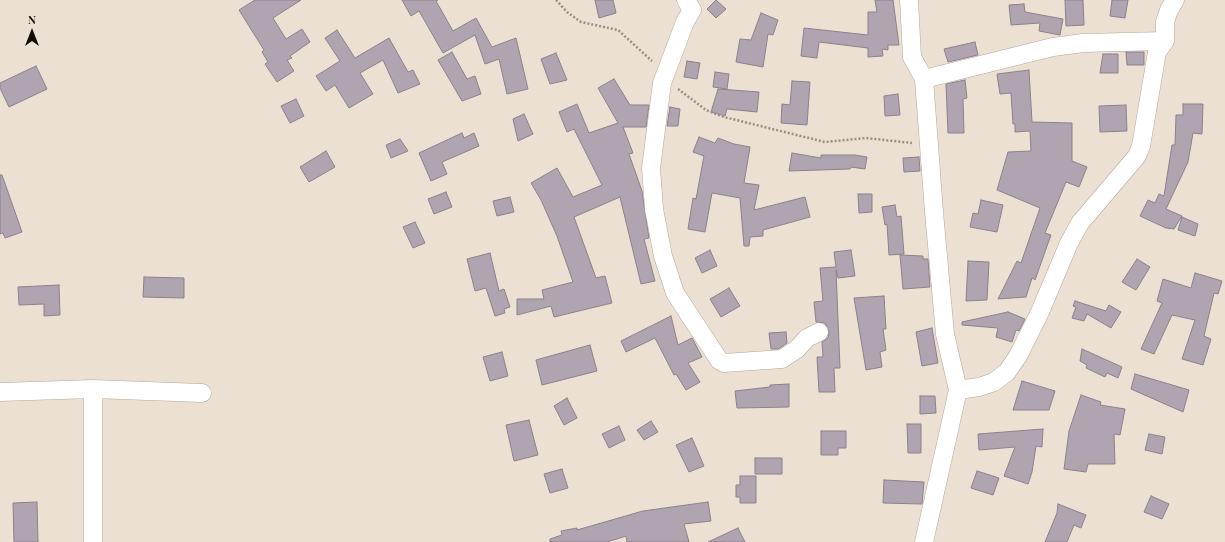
<!DOCTYPE html>
<style>
body{margin:0}
#map{position:relative;width:1225px;height:542px;overflow:hidden;background:#ece0d2;font-family:"Playfair Display",serif}
canvas{display:block}
.north{position:absolute;left:12px;top:12px;width:40px;height:40px;-webkit-text-stroke:3px #ece0d2;paint-order:stroke;rotate:0deg;font-size:11px;font-weight:700;line-height:16px;text-align:center;color:#110d08}
.north::after{content:'';display:block;margin:auto;width:14px;height:18px;background:#110d08;clip-path:polygon(50% 0,100% 100%,50% 72%,0 100%)}
</style>
<div id="map">
<canvas width="1225" height="542"></canvas>
<div class="north">N</div>
</div>
<script>
const g = document.querySelector('canvas').getContext('2d');
g.lineJoin = 'round';
function paint(path, color) { g.fillStyle = color; g.fill(path, 'evenodd'); }
const toPath = rows => new Path2D(rows.map(r => 'M' + r).join(''));
function trace(path, color, width, dash) { g.strokeStyle = color; g.lineWidth = width; g.lineCap = dash ? 'butt' : 'round'; g.setLineDash(dash || []); g.stroke(path); }
const building = toPath([
 [255,0,301,0,273,18,286,39,302,29,310,42,290,56,292,58,287,60,294,71,277,82,265,64,268,62,262,52,264,50,239,10,255,0],
 [402,0,438,0,436,1,453,31,476,18,492,47,516,38,528,89,507,94,499,59,485,64,475,35,443,53,419,11,411,16,402,0],
 [595,0,613,0,616,13,599,18,595,0],
 [716,0,726,9,716,18,707,9,716,0],
 [875,0,893,0,899,45,888,45,888,50,882,49,883,56,868,57,868,48,819,42,817,58,801,56,804,28,868,35,868,12,877,12,875,0],
 [1065,0,1083,0,1084,25,1066,26,1065,0],
 [1112,0,1128,0,1125,18,1110,16,1112,0],
 [1024,4,1025,12,1063,19,1060,35,1039,31,1040,23,1011,25,1009,5,1024,4],
 [761,13,778,20,773,35,768,34,763,67,736,62,740,39,751,40,761,13],
 [337,30,355,58,389,38,408,72,413,70,420,84,398,93,383,60,360,73,373,94,349,108,335,85,326,91,316,76,340,61,325,38,337,30],
 [975,42,978,55,948,62,944,49,975,42],
 [452,52,467,79,475,76,481,94,462,101,438,60,452,52],
 [1126,52,1144,52,1144,65,1127,65,1126,52],
 [556,53,567,80,550,84,541,59,556,53],
 [1103,54,1118,54,1118,73,1100,73,1103,54],
 [687,61,700,63,697,79,684,77,687,61],
 [36,66,47,89,9,107,0,88,0,83,36,66],
 [1029,70,1032,122,1072,123,1072,161,1087,167,1079,187,1066,182,1045,233,1051,235,1035,280,1032,278,1026,297,998,299,1017,261,1021,263,1040,208,997,190,1008,152,1031,151,1030,131,1015,132,1015,124,1013,124,1011,93,1000,94,997,74,1029,70],
 [715,72,729,74,727,89,713,87,715,72],
 [614,79,630,105,649,105,646,127,623,127,633,153,629,154,642,191,649,238,644,239,655,281,641,284,620,197,574,217,596,278,605,276,612,303,554,317,551,306,517,315,517,299,544,299,542,290,573,282,557,236,541,200,531,183,557,168,573,197,602,185,574,129,567,132,559,112,577,104,589,133,618,123,598,88,614,79],
 [965,80,967,98,963,99,964,133,948,133,946,84,965,80],
 [792,81,810,82,807,125,781,123,782,104,790,105,792,81],
 [718,89,759,92,757,112,727,109,725,116,711,112,718,89],
 [898,94,900,115,885,116,884,96,898,94],
 [296,99,304,116,290,123,281,106,296,99],
 [1183,104,1203,104,1202,134,1193,133,1188,162,1166,209,1182,216,1174,229,1166,228,1140,216,1148,200,1155,203,1159,194,1164,196,1172,145,1175,145,1176,115,1183,115,1183,104],
 [1126,105,1127,131,1100,132,1099,106,1126,105],
 [670,107,680,109,678,126,667,126,670,107],
 [524,114,533,134,518,141,513,119,524,114],
 [462,133,464,138,474,133,479,146,442,162,447,174,431,181,419,153,462,133],
 [699,137,715,143,718,138,734,144,750,147,744,183,759,185,754,210,805,197,810,217,763,230,763,236,750,237,749,246,744,246,740,198,712,193,705,232,688,229,693,198,696,199,704,156,693,152,699,137],
 [400,139,408,151,391,158,386,145,400,139],
 [326,151,335,167,309,182,300,167,326,151],
 [792,153,821,158,821,155,855,155,867,157,865,169,851,167,850,169,789,171,792,153],
 [919,157,920,171,904,172,903,158,919,157],
 [0,175,2,175,22,232,5,238,3,233,0,234,0,175],
 [446,192,452,207,434,214,428,199,446,192],
 [858,194,872,194,872,212,859,213,858,194],
 [510,197,514,212,497,216,493,201,510,197],
 [981,200,1003,205,997,232,970,227,973,213,978,214,981,200],
 [895,205,897,217,901,216,904,254,889,255,887,224,885,225,882,207,895,205],
 [1182,217,1198,224,1195,236,1178,230,1182,217],
 [415,222,425,243,413,248,403,227,415,222],
 [710,250,717,266,702,273,695,258,710,250],
 [851,250,855,276,838,278,836,270,840,368,834,368,835,392,819,392,817,357,823,357,822,342,828,338,829,332,825,323,816,322,814,302,823,301,820,268,836,267,834,252,851,250],
 [490,253,499,291,504,289,510,307,504,309,505,313,495,316,486,288,475,291,467,259,490,253],
 [900,255,923,256,923,259,928,259,930,287,903,289,900,255],
 [1137,259,1150,267,1136,290,1122,282,1137,259],
 [968,261,989,262,987,300,966,301,968,261],
 [1195,273,1222,281,1218,294,1214,293,1204,336,1211,339,1203,365,1182,359,1195,320,1172,315,1154,354,1141,349,1162,303,1157,301,1163,279,1191,288,1195,273],
 [144,277,184,278,184,298,143,297,144,277],
 [59,285,60,315,44,316,44,304,19,305,18,287,59,285],
 [729,288,740,306,721,317,710,299,729,288],
 [884,296,886,329,883,329,886,350,880,352,882,367,866,370,854,298,884,296],
 [1075,301,1106,311,1109,305,1121,312,1111,328,1087,314,1084,321,1072,318,1076,307,1073,306,1075,301],
 [1008,312,1025,319,1019,331,1016,330,1012,342,996,337,998,328,962,325,962,322,1008,312],
 [671,316,678,345,692,338,702,357,688,363,700,382,686,390,676,374,674,375,655,338,626,352,621,341,671,316],
 [932,328,938,363,922,366,916,332,932,328],
 [786,332,787,343,778,349,771,349,769,333,786,332],
 [590,345,597,371,542,385,536,360,590,345],
 [1082,349,1122,367,1118,378,1107,373,1105,377,1086,368,1087,365,1080,361,1082,349],
 [502,352,508,376,490,381,483,357,502,352],
 [1135,374,1189,390,1183,412,1131,389,1135,374],
 [1022,381,1055,391,1049,410,1013,410,1022,381],
 [789,384,789,407,737,408,735,391,770,387,770,385,789,384],
 [1081,395,1101,402,1100,405,1125,409,1120,435,1114,434,1115,464,1088,464,1086,472,1064,469,1069,431,1081,395],
 [920,396,935,396,936,413,920,414,920,396],
 [567,398,577,418,564,425,554,406,567,398],
 [529,420,538,455,514,461,506,425,529,420],
 [651,421,658,432,644,440,637,430,651,421],
 [907,424,921,424,921,453,908,453,907,424],
 [619,426,625,440,609,448,602,434,619,426],
 [1043,429,1042,447,1036,446,1032,472,1028,484,1004,476,1015,447,979,450,978,434,1043,429],
 [821,431,846,431,846,448,838,448,838,455,821,455,821,431],
 [1149,434,1165,437,1162,454,1145,450,1149,434],
 [692,438,704,466,689,472,676,445,692,438],
 [755,458,782,458,782,474,755,474,755,458],
 [562,469,568,488,550,493,544,474,562,469],
 [977,471,999,478,993,495,971,488,977,471],
 [740,476,756,476,756,503,740,503,740,497,736,497,736,485,740,485,740,476],
 [884,480,924,482,922,504,883,503,884,480],
 [1151,496,1169,504,1162,519,1144,512,1151,496],
 [37,502,38,542,14,542,13,503,37,502],
 [708,502,711,521,684,524,689,542,627,542,626,536,607,542,550,542,550,539,562,535,561,531,577,528,577,530,643,511,708,502],
 [1058,504,1086,515,1081,528,1074,525,1067,542,1045,542,1057,513,1058,504],
 [738,528,745,542,708,542,738,528]
]);
const path = toPath([
 [556,0,567,12,581,22,618,30,652,61],
 [678,89,706,110,724,117,825,142,866,138,912,143]
]);
const minor = toPath([
 [686,0,692,10,685,22,662,83,651,168,654,209,663,256,675,293,719,360,724,363,782,359,797,349,807,338,819,332],
 [909,0,912,57,924,79,934,212,945,334,958,390,924,542],
 [924,79,1053,47,1083,43,1165,41],
 [93,389,93,542],
 [958,390,979,387,994,382,1007,372,1018,356,1040,312,1069,243,1080,223,1137,156,1141,146,1157,52,1165,41,1165,22,1169,10,1175,0],
 [0,392,93,389,202,393]
]);
paint(building, '#b1a4b1');
trace(building, '#8d808d', 1);
trace(minor, '#b2a799', 19);
trace(path, '#988f84', 2.5, [2, 2]);
trace(minor, '#fff', 18);
</script>
